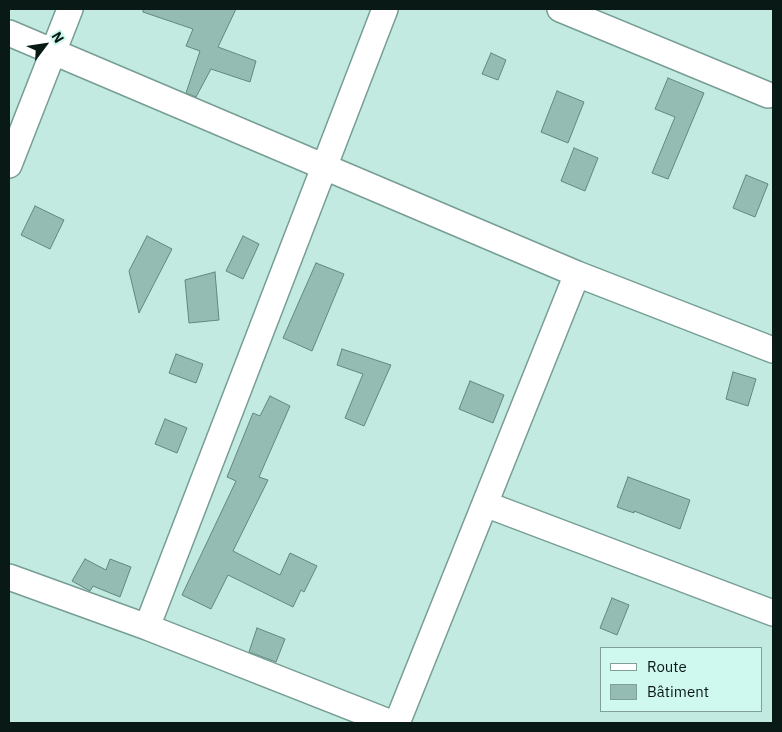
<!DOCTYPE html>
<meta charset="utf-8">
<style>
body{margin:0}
#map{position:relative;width:782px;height:732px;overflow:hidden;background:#c2eae1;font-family:"IBM Plex Sans",sans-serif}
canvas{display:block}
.frame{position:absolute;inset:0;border:10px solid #091915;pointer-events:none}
.legend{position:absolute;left:600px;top:647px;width:162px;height:65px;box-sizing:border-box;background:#cff8ee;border:1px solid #809f97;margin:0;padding:6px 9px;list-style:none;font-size:15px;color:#091915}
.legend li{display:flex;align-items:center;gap:10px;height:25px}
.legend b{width:25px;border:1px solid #809f97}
.north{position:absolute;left:20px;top:20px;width:50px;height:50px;-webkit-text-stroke:4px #cff8ee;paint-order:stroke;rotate:59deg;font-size:14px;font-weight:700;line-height:20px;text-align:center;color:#091915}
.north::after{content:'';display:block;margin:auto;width:18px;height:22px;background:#091915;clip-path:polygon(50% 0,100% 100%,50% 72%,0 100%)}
</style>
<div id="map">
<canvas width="782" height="732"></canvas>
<div class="frame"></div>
<ul class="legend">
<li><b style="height:6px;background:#fff"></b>Route</li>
<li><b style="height:14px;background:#94bcb2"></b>Bâtiment</li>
</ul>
<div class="north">N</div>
</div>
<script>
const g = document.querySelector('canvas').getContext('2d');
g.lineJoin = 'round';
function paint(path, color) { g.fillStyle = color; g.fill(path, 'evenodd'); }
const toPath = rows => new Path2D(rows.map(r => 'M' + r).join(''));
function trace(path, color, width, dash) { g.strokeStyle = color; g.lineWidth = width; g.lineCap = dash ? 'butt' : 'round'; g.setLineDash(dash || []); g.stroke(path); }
const building = toPath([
 [143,9,236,9,218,47,256,61,250,82,211,69,196,97,186,93,200,51,186,46,193,29,143,12,143,9],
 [491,53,506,60,498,80,482,74,491,53],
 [668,78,704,93,668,179,652,173,675,117,655,109,668,78],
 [557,91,584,102,568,143,541,132,557,91],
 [574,148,598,158,585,191,561,181,574,148],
 [746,175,768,184,755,217,733,208,746,175],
 [35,206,64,220,50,249,21,235,35,206],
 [147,236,172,249,139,313,129,271,147,236],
 [243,236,259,244,243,279,226,271,243,236],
 [316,263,344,274,312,351,283,338,316,263],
 [215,272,219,320,189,323,185,280,215,272],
 [342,349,391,365,364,426,345,418,363,374,337,365,342,349],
 [176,354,203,364,196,383,169,373,176,354],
 [733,372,756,379,748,406,726,399,733,372],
 [470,381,504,395,493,423,459,409,470,381],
 [270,396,290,406,259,477,268,480,233,551,280,575,290,553,317,566,304,592,301,590,293,607,228,575,211,609,182,595,236,481,227,477,253,413,260,416,270,396],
 [165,419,187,428,177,453,155,444,165,419],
 [628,477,690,500,680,529,634,511,634,513,617,507,628,477],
 [85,559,106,570,110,559,131,567,120,597,93,586,90,591,72,581,85,559],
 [612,598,629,605,617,635,600,628,612,598],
 [257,628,285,639,276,662,249,652,257,628]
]);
const minor = toPath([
 [560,9,768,95],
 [9,33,577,274,773,350],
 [9,165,70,9],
 [485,504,773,613],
 [9,577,147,627,391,723],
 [147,627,385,9],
 [397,723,577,274]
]);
paint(building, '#94bcb2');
trace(building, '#62877f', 1);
trace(minor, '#779d94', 28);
trace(minor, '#fff', 25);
</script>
